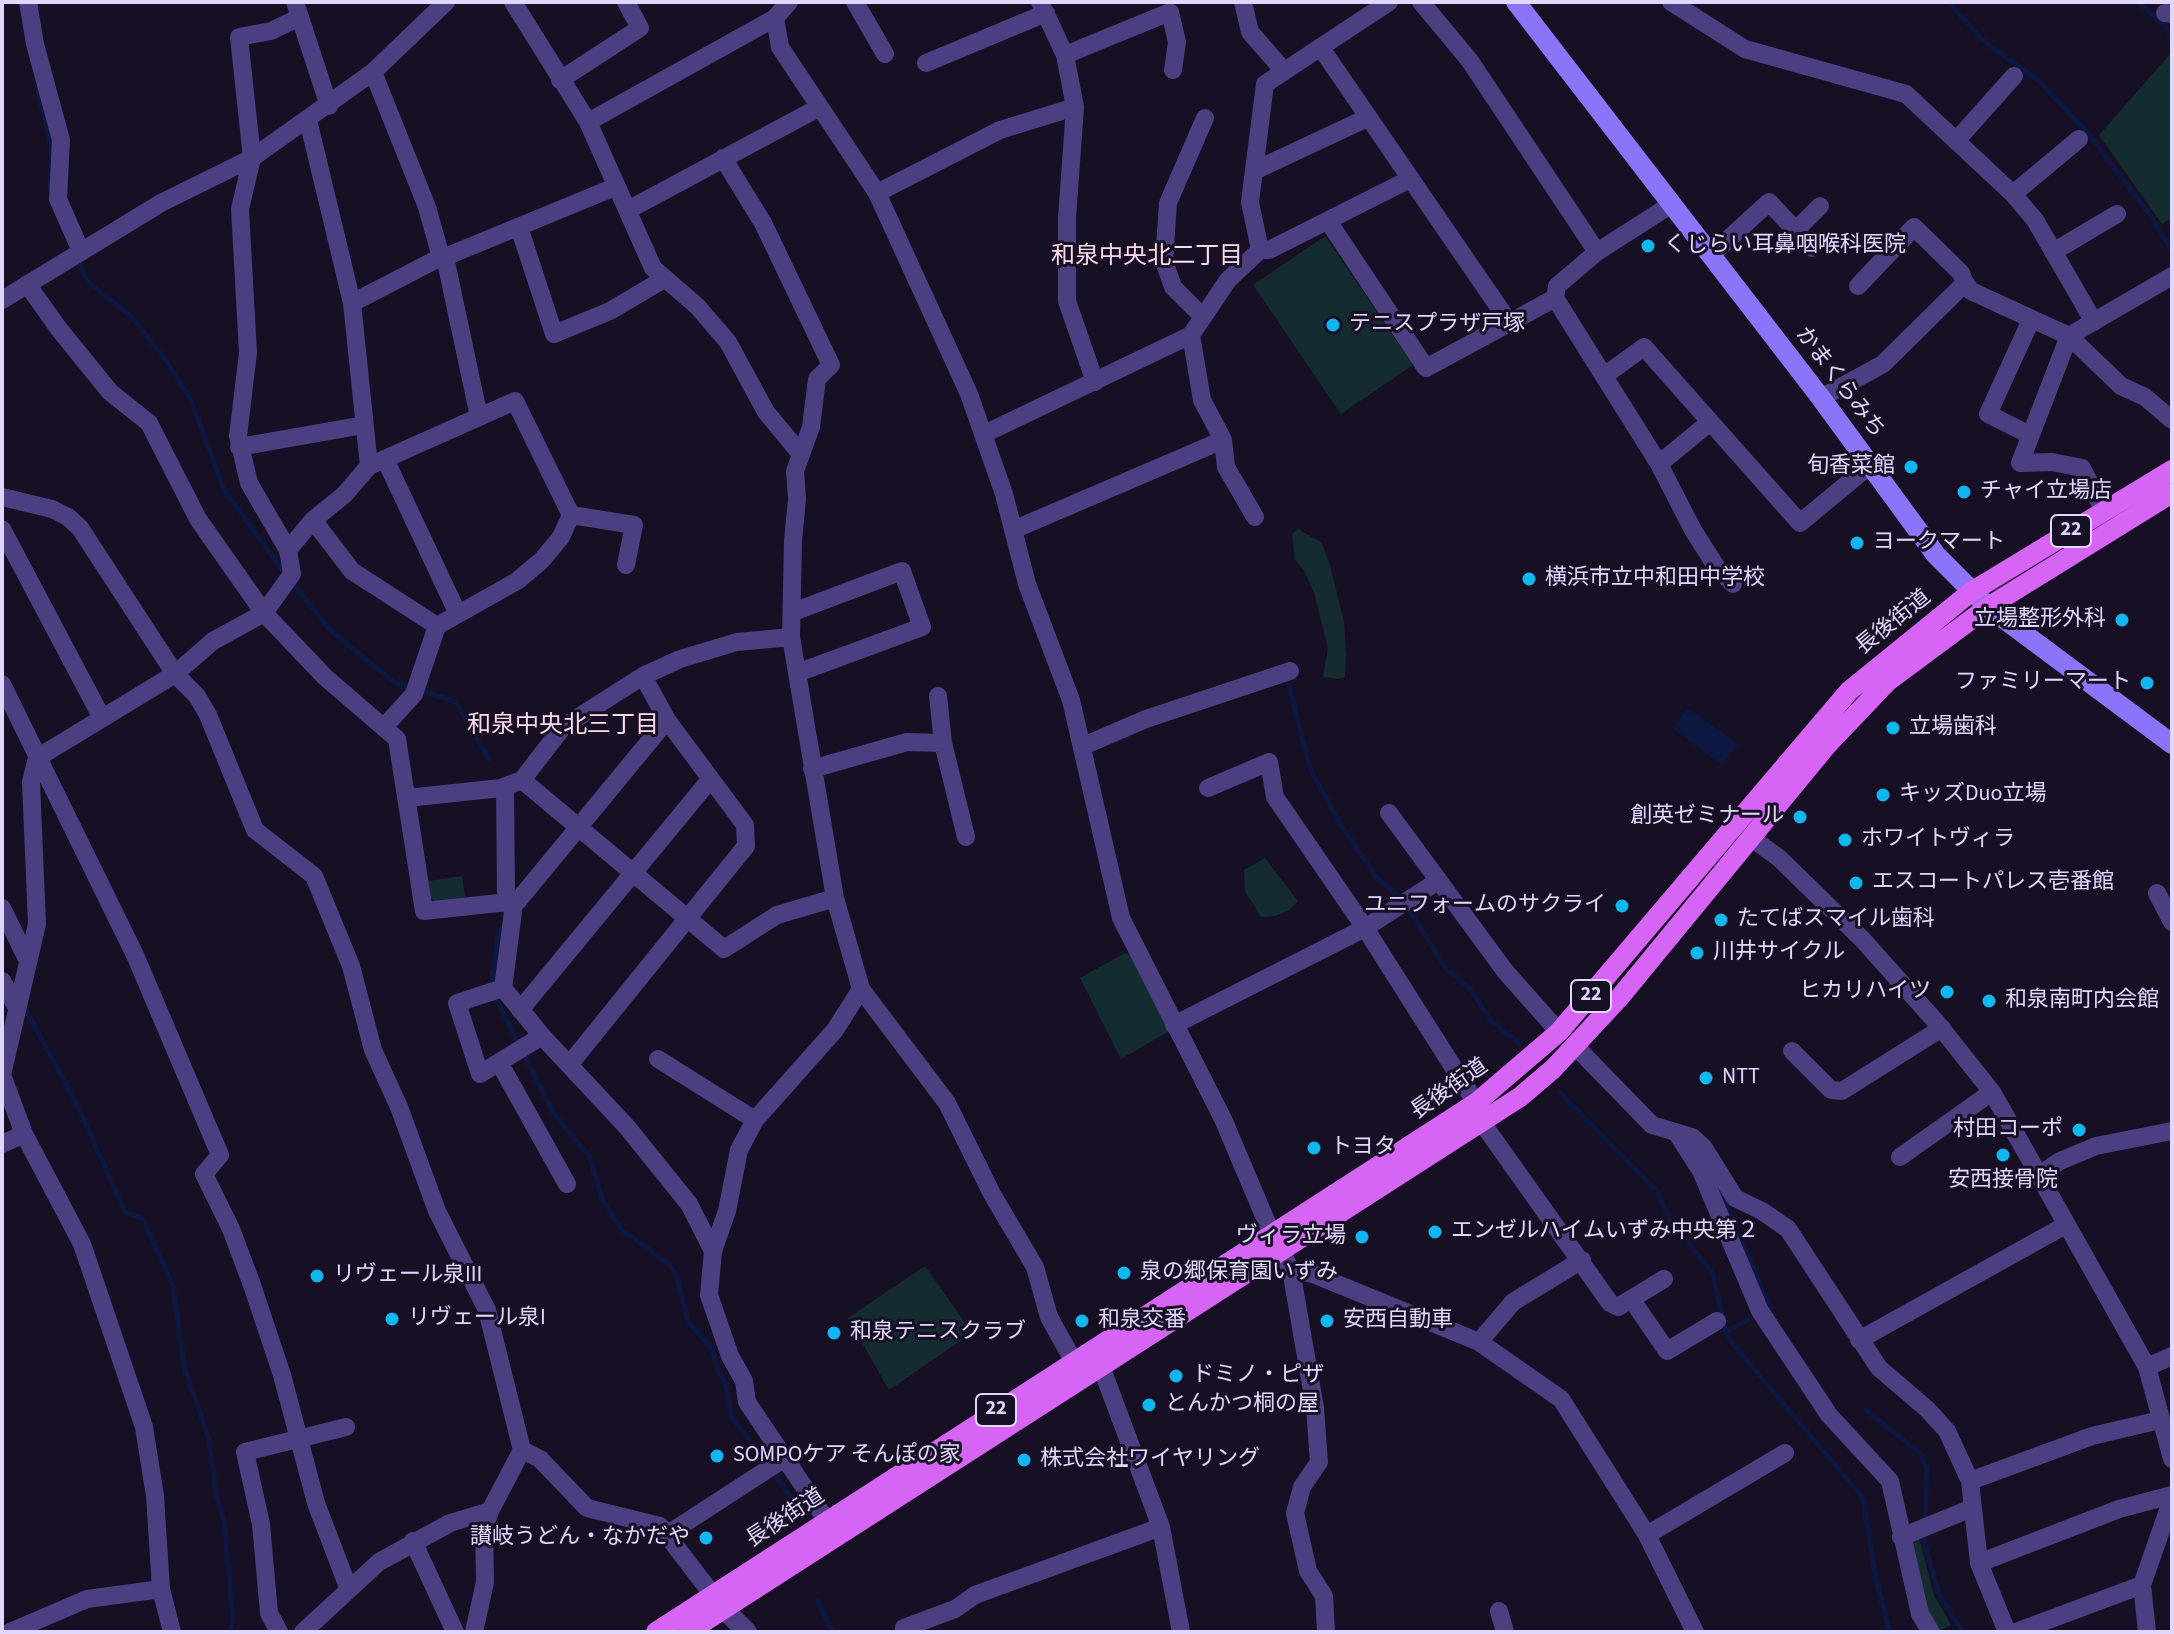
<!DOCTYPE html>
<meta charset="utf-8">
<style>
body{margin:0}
#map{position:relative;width:2174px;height:1634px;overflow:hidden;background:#171025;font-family:"Source Sans 3",sans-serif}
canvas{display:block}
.frame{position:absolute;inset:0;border:4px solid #e1d7fd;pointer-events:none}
</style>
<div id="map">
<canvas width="2174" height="1634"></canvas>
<div class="frame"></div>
</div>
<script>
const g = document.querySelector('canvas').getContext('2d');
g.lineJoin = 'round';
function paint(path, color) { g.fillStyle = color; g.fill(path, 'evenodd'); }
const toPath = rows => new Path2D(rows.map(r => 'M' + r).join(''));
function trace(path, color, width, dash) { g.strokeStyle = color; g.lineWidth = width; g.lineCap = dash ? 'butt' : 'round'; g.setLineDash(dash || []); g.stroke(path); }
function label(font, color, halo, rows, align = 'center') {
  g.font = font + ' "Source Sans 3","Noto Sans JP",sans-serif'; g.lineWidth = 6; g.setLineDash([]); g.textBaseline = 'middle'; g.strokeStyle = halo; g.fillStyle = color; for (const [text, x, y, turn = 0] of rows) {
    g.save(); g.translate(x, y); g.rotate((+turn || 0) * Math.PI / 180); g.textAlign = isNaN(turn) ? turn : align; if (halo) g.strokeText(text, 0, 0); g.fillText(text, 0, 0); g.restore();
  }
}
const green = toPath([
 [2172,52,2172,218,2162,224,2099,135],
 [1325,236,1413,365,1341,414,1253,285],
 [1298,529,1322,543,1330,565,1344,622,1346,654,1345,677,1338,679,1323,677,1328,648,1315,596,1304,570,1295,560,1292,534],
 [1265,858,1298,901,1290,910,1276,916,1261,917,1245,891,1244,870],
 [462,876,465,897,435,902,430,897,428,881],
 [1125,953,1134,956,1171,1030,1121,1059,1080,978],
 [925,1266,972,1333,889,1390,848,1318],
 [1918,1535,1934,1595,1951,1625,1937,1632,1923,1612,1907,1544]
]);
const water = toPath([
 [1688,708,1738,744,1722,765,1673,729]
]);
const stream = toPath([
 [1948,2,1985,42,2039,81,2087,132,2150,215,2172,250],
 [2138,2,2166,27,2172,41],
 [37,85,52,150,50,190],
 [76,258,87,281,132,317,166,361,191,400,224,490,284,572],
 [293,583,330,630,394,682,456,702,489,759],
 [1288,682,1310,769,1340,824,1377,878,1402,898],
 [1407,906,1446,969,1470,988,1491,1021,1519,1043],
 [491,987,499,929],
 [495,996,519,1044],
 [24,1006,79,1109,125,1212,143,1219,173,1286,185,1370,209,1439,217,1500,224,1519,233,1621,230,1632],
 [524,1054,554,1114,589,1156,603,1201,621,1229,670,1265,676,1274,688,1322,712,1348,718,1370,726,1384,731,1416,797,1505],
 [1559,1092,1658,1192,1669,1219,1712,1272,1727,1337,1863,1498,1876,1580,1890,1632],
 [1717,1185,1771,1308],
 [1725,1332,1748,1320],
 [1866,1410,1920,1453,1927,1469,1925,1516],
 [1923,1538,1939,1594,1963,1632],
 [818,1600,832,1632]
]);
const minor = toPath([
 [28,2,35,44,61,140,58,199,80,249],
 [295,2,329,106],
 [513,2,588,122,653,268,697,306,728,342,766,412,800,453],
 [855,2,885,54],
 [1040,2,1065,55,1075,107,1067,218,1067,301,1095,382],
 [1243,2,1250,32,1284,71],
 [1421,2,1470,61,1597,252],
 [1671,2,1745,49,1906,94,2013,194,2035,220,2094,322],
 [2165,13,2172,14],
 [775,18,780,47,877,193,969,394,1004,494,1027,584,1071,700,1121,918,1223,1119,1273,1237,1291,1270,1313,1274,1479,1342,1561,1399,1647,1535,1695,1632],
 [1321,48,1511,325],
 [1065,55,1170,12,1177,42,1173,70],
 [926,63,1046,13],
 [373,72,427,207,441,257,445,257,479,417],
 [560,80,640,28,626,2],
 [308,120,352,303,369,466],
 [588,122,775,18,789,2],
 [1956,141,2014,76],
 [723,158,763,223,831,365,817,379,811,427,795,471,797,499,793,541,791,637,835,898,861,989,947,1103,992,1194,1035,1267,1049,1317,1073,1360],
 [1256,170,1367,118],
 [877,193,1000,130,1075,107],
 [2013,194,2079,139],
 [628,210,818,108],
 [1328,221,1426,368,1555,298,1557,286,1597,252,1672,204],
 [519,227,554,334,610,311,664,279],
 [1795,231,1820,206],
 [1260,250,1250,202,1265,84,1389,2],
 [2053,252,2117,214],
 [1711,255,1769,202,1812,248],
 [445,257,615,187],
 [27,284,59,329,110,392,149,423,198,519,264,613,325,677,397,739,424,911,508,902],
 [1858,286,1914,227,1961,273,1965,283],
 [1555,298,1659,464,1693,530,1717,568,1733,584],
 [2,300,161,203,252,158,373,72,446,2],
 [352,303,441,257],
 [1202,316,1173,287,1164,261,1168,203,1205,118],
 [1604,376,1644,347,1800,523,1870,465],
 [1821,398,1883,364,1965,283,1971,291,2069,336,2121,386,2145,397,2172,420],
 [984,434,1191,335],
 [2030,435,1988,414,2031,320],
 [239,447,364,425],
 [385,459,457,612],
 [1659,464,1710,422],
 [2,497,52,509,68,517,80,528,175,674,197,696,208,715,255,830,314,876,351,966,373,1050,399,1107,437,1211,487,1310,522,1450,490,1511,450,1523,379,1562,303,1632],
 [2104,511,2082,468,2052,462,2020,463,2069,336,2172,276],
 [571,515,634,525,626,565],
 [1255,517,1226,467,1223,440,1202,400,1191,335,1228,280,1260,250,1269,250,1410,179],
 [2,529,102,718],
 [1013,530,1223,440],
 [288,550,249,483,238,436,248,353,240,209,252,158,239,37,271,31,298,18],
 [793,612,902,571,922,627,797,673],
 [2,684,135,955,220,1155,204,1174,231,1229,252,1285,282,1375,316,1503,348,1587],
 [938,696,943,743],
 [385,726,414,694,437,626],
 [1083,746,1146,719,1290,671],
 [812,769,907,742,943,743,966,837],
 [522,780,724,949,777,915,835,898],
 [505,786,506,892,513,912,503,988,542,1036,627,1127,689,1204,713,1251],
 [1208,788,1269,762,1275,797,1365,928,1476,1103],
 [407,798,501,788,522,780,563,727,643,676,680,659,737,642,791,637],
 [1389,813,1505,971,1559,1032],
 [1750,837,1779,858,1862,939,1938,1024,1992,1092,2147,1367,2172,1459],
 [2157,893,2172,922],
 [2,908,28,961],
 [512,908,667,720],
 [2,981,16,1006],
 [503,988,457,1003,480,1074,542,1036],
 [520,1010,709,781],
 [1174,1025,1365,928,1438,881],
 [1575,1046,1652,1125,1692,1137,1704,1148,1735,1198,1762,1211,1788,1229,1879,1368,1927,1409,1947,1431,1970,1481,1979,1563,2007,1632],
 [1792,1051,1831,1090,1842,1091,1942,1028],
 [658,1059,755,1120],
 [500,1064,567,1184],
 [569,1065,746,846,745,825,667,720,643,676],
 [1483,1124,1610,1303,1618,1307,1664,1279],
 [1676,1132,1701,1171,1760,1311,1829,1415,1890,1481,1920,1614,1931,1632],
 [2,1144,24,1134],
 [1900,1157,1992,1092],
 [2041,1174,2060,1161,2096,1146,2172,1131],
 [1291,1270,1315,1408,1319,1462,1302,1487,1295,1513,1308,1571,1324,1596,1326,1632],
 [1632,1300,1667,1351,1717,1321],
 [1859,1340,2064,1226],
 [1479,1342,1513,1302,1582,1260],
 [2147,1367,2172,1356],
 [1102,1369,1161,1527,1181,1632],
 [522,1450,540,1459,587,1508,660,1526,722,1607],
 [1970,1481,2092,1436,2160,1420],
 [827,1521,747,1402,744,1381,730,1356,709,1295,713,1251,727,1211,739,1150,755,1120,835,1030,861,989],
 [668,1534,785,1458],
 [1647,1535,1785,1453],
 [1901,1537,1972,1508],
 [413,1541,455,1632],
 [1979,1563,2119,1509,2172,1495],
 [1499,1611,1505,1632],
 [10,1632,87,1599,161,1589],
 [172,1632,161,1589,155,1496,144,1427,82,1244,24,1134,2,1075,37,924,31,782,37,758,175,674,213,641,264,613,292,574,288,550,313,520,344,495,369,466,515,401,571,515,561,537,542,560,517,581,437,626,352,571,313,520],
 [279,1632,269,1613,261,1524,245,1452,346,1427],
 [474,1632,485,1582,484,1528,490,1511],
 [904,1632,904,1628,955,1609,975,1595,1161,1527],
 [2016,1632,2142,1585],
 [2147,1632,2142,1585,2172,1499]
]);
const tertiary = toPath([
 [724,1609,747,1632]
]);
const secondary = toPath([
 [1516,2,1821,398,1936,555,1988,607,2172,744]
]);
const primary = toPath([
 [656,1632,1476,1103,1559,1032,1849,691,1971,592,2172,470],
 [688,1632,1520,1097,1553,1069,1620,997,1828,744,1887,682,1988,607,2172,493]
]);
const markers = [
 [1648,246,8,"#0fb7f1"],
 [1333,325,8,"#0fb7f1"],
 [1911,467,8,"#0fb7f1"],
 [1964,492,8,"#0fb7f1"],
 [1857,543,8,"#0fb7f1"],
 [1529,579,8,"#0fb7f1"],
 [2122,620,8,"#0fb7f1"],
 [2147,683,8,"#0fb7f1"],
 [1893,728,8,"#0fb7f1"],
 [1883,795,8,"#0fb7f1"],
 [1800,817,8,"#0fb7f1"],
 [1845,840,8,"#0fb7f1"],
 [1856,883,8,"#0fb7f1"],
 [1622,906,8,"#0fb7f1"],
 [1721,920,8,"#0fb7f1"],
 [1697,953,8,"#0fb7f1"],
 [1947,992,8,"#0fb7f1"],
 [1989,1001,8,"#0fb7f1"],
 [1706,1078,8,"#0fb7f1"],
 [2079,1130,8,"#0fb7f1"],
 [1314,1148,8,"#0fb7f1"],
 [2003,1155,8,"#0fb7f1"],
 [1435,1232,8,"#0fb7f1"],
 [1362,1237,8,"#0fb7f1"],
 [1124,1273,8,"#0fb7f1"],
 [317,1276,8,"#0fb7f1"],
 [392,1319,8,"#0fb7f1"],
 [1082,1321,8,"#0fb7f1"],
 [1327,1321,8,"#0fb7f1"],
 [834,1333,8,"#0fb7f1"],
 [1176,1376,8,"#0fb7f1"],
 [1149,1405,8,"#0fb7f1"],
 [717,1456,8,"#0fb7f1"],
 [1024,1460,8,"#0fb7f1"],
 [706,1538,8,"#0fb7f1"]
];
const shields = [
 [2071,531,40],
 [1591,996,40],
 [996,1410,40]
];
const shieldNames = [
 ["22",2071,531],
 ["22",1591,996],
 ["22",996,1410]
];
const poiNames = [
 ["くじらい耳鼻咽喉科医院",1664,246],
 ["テニスプラザ戸塚",1349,325],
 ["旬香菜館",1895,467,"right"],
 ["チャイ立場店",1980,492],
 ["ヨークマート",1873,543],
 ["横浜市立中和田中学校",1545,579],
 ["立場整形外科",2106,620,"right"],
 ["ファミリーマート",2131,683,"right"],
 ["立場歯科",1909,728],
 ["キッズDuo立場",1899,795],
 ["創英ゼミナール",1784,817,"right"],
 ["ホワイトヴィラ",1861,840],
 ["エスコートパレス壱番館",1872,883],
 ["ユニフォームのサクライ",1606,906,"right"],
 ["たてばスマイル歯科",1737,920],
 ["川井サイクル",1713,953],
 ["ヒカリハイツ",1931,992,"right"],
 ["和泉南町内会館",2005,1001],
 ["NTT",1722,1078],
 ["村田コーポ",2063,1130,"right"],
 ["トヨタ",1330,1148],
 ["安西接骨院",2003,1181,"center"],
 ["エンゼルハイムいずみ中央第２",1451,1232],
 ["ヴィラ立場",1346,1237,"right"],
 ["泉の郷保育園いずみ",1140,1273],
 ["リヴェール泉III",333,1276],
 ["リヴェール泉I",408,1319],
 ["和泉交番",1098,1321],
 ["安西自動車",1343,1321],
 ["和泉テニスクラブ",850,1333],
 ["ドミノ・ピザ",1192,1376],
 ["とんかつ桐の屋",1165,1405],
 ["SOMPOケア そんぽの家",733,1456],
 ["株式会社ワイヤリング",1040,1460],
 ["讃岐うどん・なかだや",690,1538,"right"]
];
const streetNames = [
 ["かまくらみち",1839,383,53],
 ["長後街道",1894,623,-39],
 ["長後街道",1450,1090,-35],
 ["長後街道",786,1519,-33]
];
const neighbourhoodNames = [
 ["和泉中央北二丁目",1147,258],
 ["和泉中央北三丁目",563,727]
];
paint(green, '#142b2f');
paint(water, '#0d1841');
trace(stream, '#0d1841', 5);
trace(minor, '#4b3e81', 18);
trace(tertiary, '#4b3e81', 20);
trace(secondary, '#8b74f7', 20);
trace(primary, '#d665f6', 20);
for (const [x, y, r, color] of markers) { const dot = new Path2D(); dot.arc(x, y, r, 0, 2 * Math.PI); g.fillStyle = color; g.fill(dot); trace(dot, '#171025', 3); }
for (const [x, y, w] of shields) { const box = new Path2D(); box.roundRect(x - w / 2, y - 16, w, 32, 6); g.fillStyle = '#171025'; g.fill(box); trace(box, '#e1d7fd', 2); }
label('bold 20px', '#e1d7fd', null, shieldNames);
label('22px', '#e1d7fd', '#171025', poiNames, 'left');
label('22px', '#e1d7fd', '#171025', streetNames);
label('24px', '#fdd9ea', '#171025', neighbourhoodNames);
</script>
